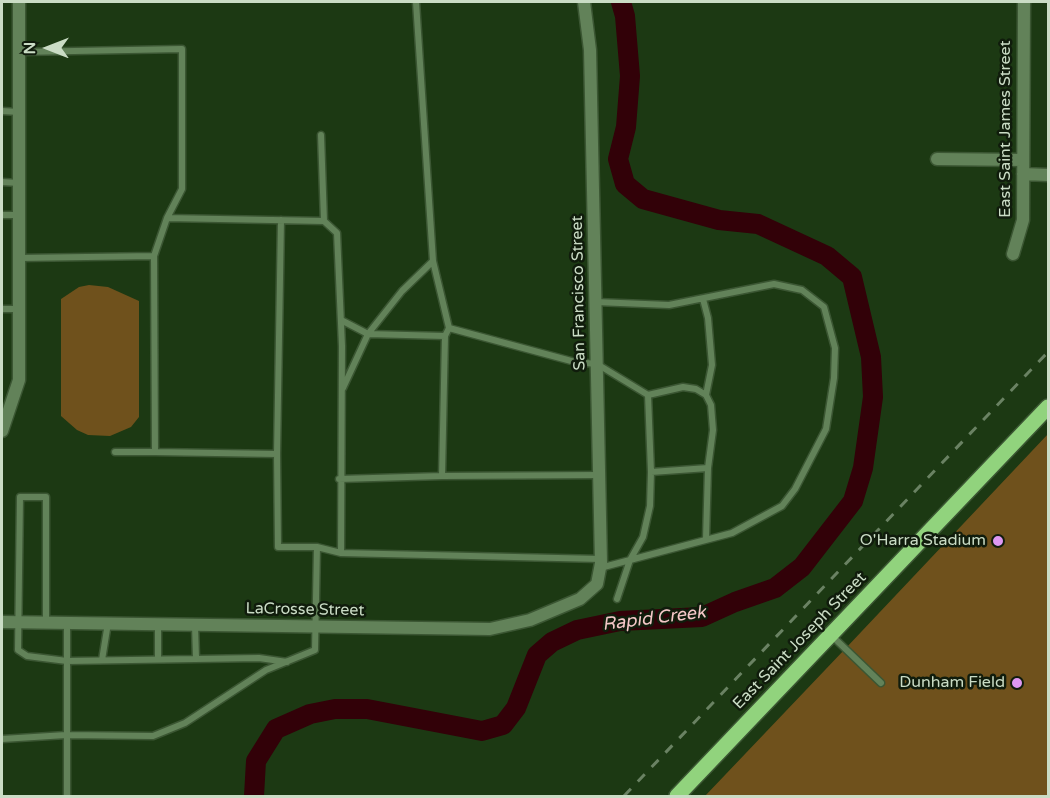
<!DOCTYPE html>
<style>
body{margin:0}
#map{position:relative;width:1050px;height:798px;overflow:hidden;background:#1c3913;font-family:"Varela Round",sans-serif}
canvas{display:block}
.frame{position:absolute;inset:0;border:3px solid #cadcc5;pointer-events:none}
.north{position:absolute;left:18px;top:18px;width:60px;height:60px;-webkit-text-stroke:4px #101c0c;paint-order:stroke;rotate:270deg;font-size:16px;font-weight:700;line-height:24px;text-align:center;color:#cadcc5}
.north::after{content:'';display:block;margin:auto;width:21px;height:27px;background:#cadcc5;clip-path:polygon(50% 0,100% 100%,50% 72%,0 100%)}
</style>
<div id="map">
<canvas width="1050" height="798"></canvas>
<div class="frame"></div>
<div class="north">N</div>
</div>
<script>
const g = document.querySelector('canvas').getContext('2d');
g.lineJoin = 'round';
function paint(path, color) { g.fillStyle = color; g.fill(path, 'evenodd'); }
const toPath = rows => new Path2D(rows.map(r => 'M' + r).join(''));
function trace(path, color, width, dash) { g.strokeStyle = color; g.lineWidth = width; g.lineCap = dash ? 'butt' : 'round'; g.setLineDash(dash || []); g.stroke(path); }
function label(font, color, halo, rows, align = 'center') {
  g.font = font + ' "Varela Round",sans-serif'; g.lineWidth = 5; g.setLineDash([]); g.textBaseline = 'middle'; g.strokeStyle = halo; g.fillStyle = color; for (const [text, x, y, turn = 0] of rows) {
    g.save(); g.translate(x, y); g.rotate((+turn || 0) * Math.PI / 180); g.textAlign = isNaN(turn) ? turn : align; if (halo) g.strokeText(text, 0, 0); g.fillText(text, 0, 0); g.restore();
  }
}
const green = toPath([
 [89,285,108,287,139,301,139,417,131,427,110,436,88,435,77,430,61,416,61,299,79,287],
 [1048,434,1048,796,705,796,845,649]
]);
const river = toPath([
 [254,796,256,761,276,729,310,714,335,709,367,709,482,731,503,725,516,708,537,655,552,642,577,630,620,621,702,617,735,602,775,588,802,567,853,501,863,468,873,397,871,357,852,277,827,256,758,224,719,220,643,199,625,184,618,159,626,127,630,76,625,16,621,2]
]);
const service = toPath([
 [416,2,433,261,449,328,575,362,597,364,648,395,683,387,696,389,706,395,711,405,713,430,708,468,651,472,650,506,643,537,630,560,600,568],
 [2,111,19,112],
 [321,135,324,221],
 [2,182,19,183],
 [2,215,19,215],
 [167,218,324,221,337,233,342,346,341,553],
 [154,256,155,452,277,454,278,547,317,547,341,553,601,559],
 [19,258,154,256,167,218,182,189,182,49,20,52],
 [703,299,708,318,712,365,706,395],
 [596,302,669,305,774,284,802,290,824,307,835,348,834,378,826,429,795,489,782,506,732,533,630,560,617,599],
 [2,309,19,309],
 [341,320,368,334,445,336],
 [343,388,368,334,402,291,433,261],
 [648,395,651,472],
 [115,452,155,452],
 [277,454,281,220],
 [442,476,599,475],
 [339,479,442,476,445,336,449,328],
 [706,539,708,468],
 [46,622,46,497,20,497,18,650,27,656,67,661,259,658,287,662],
 [158,624,158,659],
 [195,625,196,658],
 [831,635,881,683],
 [102,660,108,623],
 [2,739,66,735,153,736,185,723,266,670,315,650,317,547],
 [67,796,67,623]
]);
const minor = toPath([
 [937,159,1023,160],
 [1023,174,1048,175],
 [1013,254,1023,220,1024,2],
 [2,431,19,380,19,2],
 [2,622,490,629,530,620,580,599,597,584,601,563,590,50,584,2]
]);
const primary = toPath([
 [677,796,1048,407]
]);
const rail = toPath([
 [624,796,1048,352]
]);
const markers = [
 [998,541,6,"#de98f2"],
 [1017,683,6,"#de98f2"]
];
const streetNames = [
 ["East Saint James Street",1006,129,-90],
 ["San Francisco Street",579,293,-91],
 ["LaCrosse Street",305,610,1],
 ["East Saint Joseph Street",800,641,-46]
];
const poiNames = [
 ["O'Harra Stadium",986,541],
 ["Dunham Field",1005,683]
];
const waterNames = [
 ["Rapid Creek",654,619,-7]
];
paint(green, '#6f511c');
trace(river, '#320108', 20);
trace(service, '#3b5633', 9);
trace(minor, '#3b5633', 15);
trace(primary, '#3b5633', 18);
trace(service, '#628259', 6);
trace(minor, '#628259', 12);
trace(primary, '#91d37d', 15);
trace(rail, '#6a8263', 3, [10, 10]);
for (const [x, y, r, color] of markers) { const dot = new Path2D(); dot.arc(x, y, r, 0, 2 * Math.PI); g.fillStyle = color; g.fill(dot); trace(dot, '#101c0c', 2); }
label('16px', '#cadcc5', '#101c0c', streetNames);
label('16px', '#cadcc5', '#101c0c', poiNames, 'right');
label('italic 18px', '#f5c8c8', '#101c0c', waterNames);
</script>
